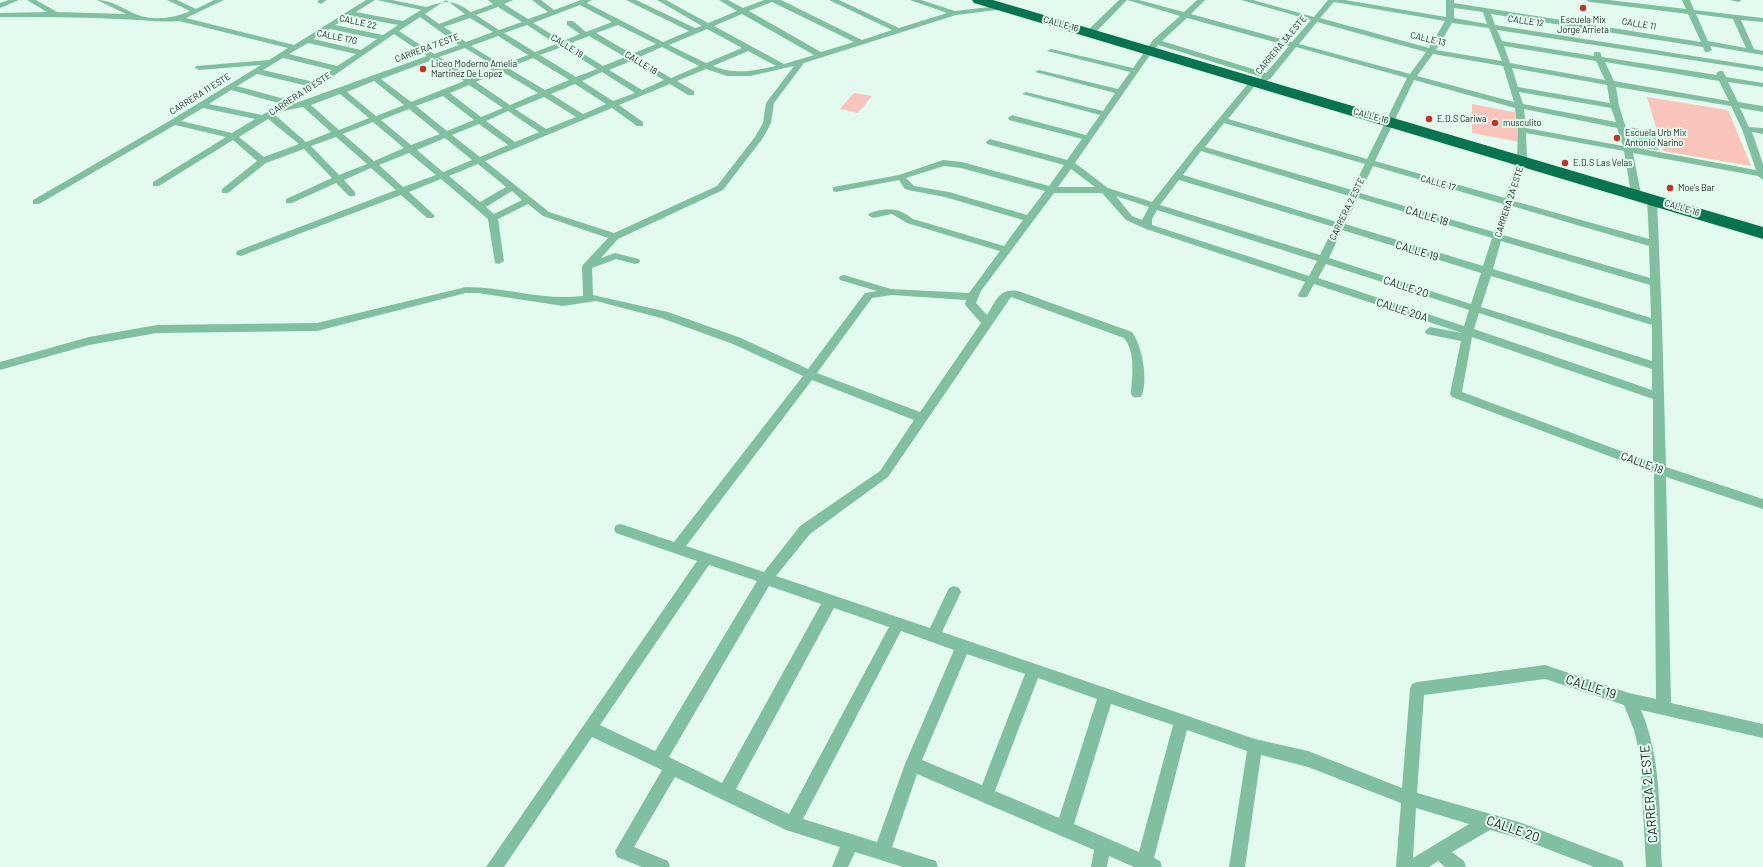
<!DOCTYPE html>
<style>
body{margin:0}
canvas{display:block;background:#e3fbee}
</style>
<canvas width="1763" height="867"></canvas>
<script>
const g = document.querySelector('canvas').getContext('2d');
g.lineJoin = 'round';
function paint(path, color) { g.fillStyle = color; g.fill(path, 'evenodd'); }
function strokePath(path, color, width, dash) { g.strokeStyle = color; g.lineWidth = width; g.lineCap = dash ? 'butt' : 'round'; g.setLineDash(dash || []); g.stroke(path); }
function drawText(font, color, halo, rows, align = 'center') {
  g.font = font + ' Barlow,sans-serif'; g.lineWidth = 4; g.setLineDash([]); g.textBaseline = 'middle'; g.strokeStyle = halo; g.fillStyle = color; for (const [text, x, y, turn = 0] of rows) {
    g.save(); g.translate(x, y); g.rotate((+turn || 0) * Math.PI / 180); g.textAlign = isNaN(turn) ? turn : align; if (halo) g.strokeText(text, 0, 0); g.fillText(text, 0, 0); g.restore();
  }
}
paint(new Path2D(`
 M854,93L872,96L858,113L840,109Z
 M1647,97L1728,110L1751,166L1663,151Z
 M1472,104L1519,113L1520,142L1472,133Z`), '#fac4bb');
const building = new Path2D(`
 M1631,128L1654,132L1658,150L1636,146Z`);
paint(building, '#8ff6c5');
strokePath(building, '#a7bdb1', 1);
paint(new Path2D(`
 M9,0H19L0,8V3Z
 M27,0H36L57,12L126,14L97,0C113,0 124,10 138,15C154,21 175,18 190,11L167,0H177L196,9L214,0H224L186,18L294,45L366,0H375L356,12L403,21L421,10L377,0H392L426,7C446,0 454,0 471,12L493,4L488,0H513L504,4L528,19L548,12L532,0H541L554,10L581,0H592L587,3L663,42L689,31L626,0H636L695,28L702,26L657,0H666L708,23L737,11L719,0H728L743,8L764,0H781L862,40L892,30L829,0H839L899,28L947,13L910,0H921L955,11L1008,5L1009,7L1005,9L956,15L804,63L774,103L771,123L763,138L723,190L618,239L601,258L615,253L639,259L640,261L639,263L635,264L616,259L592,268L593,295L668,312L741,338L808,369L865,293L877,291L840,280L839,278L840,276L844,275L891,289L969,293L1000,251L907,223L892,214L873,218L868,215L870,213C888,207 898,208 913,219L1004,246L1023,220L945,197L908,190L904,188L899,180L836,192L833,191V187L899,175L943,160L962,162L1049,186L1064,165L987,144L986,142L990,139L1067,160L1082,139L1009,120L1008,118L1012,115L1086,135L1100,115L1022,94L1026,92L1103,111L1115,93L1035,72L1039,70L1118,89L1130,72L1047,51L1051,49L1133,68L1153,40L1180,16L1127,0H1139L1184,12L1197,0H1205L1191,14L1292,42L1311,20L1241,0H1253L1314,17L1328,0H1345L1446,17V0H1454V3L1701,42L1688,14L1590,2L1586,0H1609L1686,9L1682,0H1690L1694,10L1763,18V22L1741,20L1754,49L1763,51V55L1710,46L1712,50L1708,52H1705L1703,47L1491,14L1495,25L1763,67V71L1497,30L1502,41L1594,56V52H1600L1602,57L1717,75L1716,73L1720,71H1723L1726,77L1763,83V87L1728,82L1738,102L1763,106V112L1740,108L1749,127L1763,128V134L1752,132L1763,164V180L1758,176L1633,153L1641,194L1636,197L1631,194L1624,151L1526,133L1527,160L1514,201L1649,239L1647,199L1652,196L1657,199L1662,323L1666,467L1763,499V509L1666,477L1671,703L1763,724V738L1641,710C1662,759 1659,814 1662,867H1646L1640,755L1634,730L1624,705L1545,679L1424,695L1417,793L1519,822L1622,861L1624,867H1594L1519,838L1490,830L1452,852L1464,861L1466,867H1445L1438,861L1429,867H1396L1401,803L1308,767L1261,755L1245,867H1229L1247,751L1187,730L1154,858L1160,861L1162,867H1134L1109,856L1107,867H1091L1094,850L917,774L892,847L936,861L938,867H903L855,852L848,867H832L840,847L786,830L675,777L634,847L668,861L670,867H642L617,857L615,851L662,770L592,737L504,867H486L697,561L616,533L614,529L616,525L621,524L674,542L803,376L733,344L661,318L596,301L563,306L478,293H466L317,331L157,333L89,345L0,370V362L89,337L157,325L317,323L466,287C506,287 543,301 583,296L582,266L608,238L543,216L528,204L498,219L504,261L499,264L495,263L488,219L441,179L409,192L433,214L435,216L433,218H427L401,195L241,256L237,255L236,253L237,251L396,190L371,168L344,180L355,192V196H349L336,183L292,203H286V199L332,178L304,149L266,163L228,193H222V189L257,161L233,140L159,186H153V182L226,137L175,125L39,204H33V200L171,120L261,65L199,70L195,68L196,66L269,60L288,48L179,21C158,23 138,19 117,19C78,17 39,17 0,17V13L47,12ZM446,0L465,14L439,24L425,14ZM772,2L854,42L821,52L749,11ZM1334,2L1445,21L1429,48L1320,18ZM580,5L612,22L586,32L573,21H567V25L580,34L563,41L533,23ZM498,7L522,22L499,30L476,15ZM1454,8L1483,12L1487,24L1454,18ZM742,14L814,55L784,64L714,26ZM1696,14L1733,19L1746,48L1708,41ZM351,16L398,25L383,35L335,25ZM420,17L459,45L434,54L399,31ZM470,18L493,32L466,42L444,27ZM1187,18L1289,46L1266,73L1162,41ZM1317,22L1426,52L1410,74L1299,44ZM1452,23L1489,28L1502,61L1436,50ZM527,25L556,44L535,52L504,33ZM618,25L656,44L632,54L596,33ZM330,29L377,39L361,50L313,39ZM707,29L742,48L706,63L669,45ZM394,34L427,56L293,104ZM498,36L528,55L502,65L471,46ZM589,36L625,57L603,66L568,44ZM308,43L356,54L337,66L289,54ZM1158,45L1262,77L1259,81L1263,83L1271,78L1296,47L1407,78L1367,159L1228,119L1258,82L1251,80L1196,146L1152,202L1108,188L1075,163L1152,52ZM1504,46L1596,61L1605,80L1510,63ZM562,47L597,69L576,77L540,55ZM662,47L699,66L671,78L637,58ZM465,48L496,67L471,78L439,57ZM748,51L776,66C751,71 737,75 713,66ZM1433,54L1503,66L1514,102L1417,76ZM283,58L332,70L314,82L263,70ZM533,58L566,78L569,80L545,90L508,68ZM432,60L464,81L411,102L381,79ZM631,61L664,80L642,90L609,70ZM1605,62L1719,81L1729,101L1614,81ZM794,66L766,103L763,123L755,137L717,186L614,233L549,212L485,161L612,108L637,126H643V122L619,105L670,84L688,95H694V91L677,81L706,69L727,76H750ZM1512,68L1607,85L1610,103L1518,87ZM501,71L538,93L510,105L476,82ZM602,72L635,93L613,101L582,81ZM257,74L308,86L288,100L237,86ZM1414,80L1515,108L1518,130L1517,160L1505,198L1375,161ZM374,81L404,105L376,116L347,92ZM575,84L606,104L583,114L551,94ZM469,85L503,108L481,117L450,93ZM1616,87L1731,106L1742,129L1756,170L1632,147L1619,106ZM231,90L282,104L262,115L209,104ZM1519,92L1611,108L1616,122L1523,104ZM340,94L369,118L339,130L311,105ZM443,96L474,120L447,131L416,106ZM544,97L576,117L546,129L515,109ZM303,107L331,132L306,142L275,115L283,111ZM203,108L255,119L232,133L181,121ZM409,109L440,134L411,145L381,120ZM1524,109L1617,128L1623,146L1526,128ZM508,111L539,132L515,142L486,121ZM268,119L299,144L264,157L239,137ZM373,122L404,148L374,161L343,134ZM1224,123L1365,164L1352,190L1205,147ZM479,124L508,145L480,157L452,135ZM336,137L367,164L339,175L311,146ZM445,138L472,160L443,172L417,150ZM1201,151L1349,196L1337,222L1183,175ZM409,153L436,175L403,187L379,165ZM478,164L506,187L480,202L449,176ZM944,166L961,168L1045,191L1027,215L949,192L914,186L906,178ZM1373,166L1503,204L1494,232L1360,193ZM1071,169L1095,187H1058ZM1179,180L1334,227L1320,255L1160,205ZM512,191L522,200L494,214L486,207ZM1054,193H1102L1126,220L1146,229L1305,282L1298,295L1299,297H1307L1314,284L1462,333L1430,327L1425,331L1426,334L1461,341L1450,394L1452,397L1654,473L1656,699L1629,693L1545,665L1417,682L1412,684L1410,689L1402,788L1308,751L1255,739L942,632L961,592L959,588L954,586L949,588L930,628L776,576L810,534L888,477L1011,297L1124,338C1136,352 1132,376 1131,394L1133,397H1141C1149,382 1142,345 1132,332L1018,291C999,288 996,301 987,315L976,303L981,291ZM1116,196L1149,207L1142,220L1132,216ZM1358,198L1492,238L1483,266L1345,224ZM1512,206L1649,246L1650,278L1503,235ZM1157,210L1317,261L1309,276L1152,225V219ZM1342,230L1481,273L1471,304L1329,258ZM1501,241L1650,285L1651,318L1493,269ZM1326,264L1469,310L1464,326L1318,278ZM1491,276L1652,325V361L1481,307ZM892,295L966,300L965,304L966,306L981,323L920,412L817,373L872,298ZM1479,313L1652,369V390L1474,329ZM1472,337L1653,399V463L1462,392ZM812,380L914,420L880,471L800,526L764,572L686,546ZM709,565L757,581L655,751L600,725ZM769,586L821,604L722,783L669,757ZM834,608L889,627L789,814L736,789ZM901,631L954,650L905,764L877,842L803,819ZM967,654L1025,674L982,785L922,760ZM1038,678L1097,699L1059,818L995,791ZM1111,704L1173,725L1139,852L1074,824ZM1416,808L1469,824L1413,858Z
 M319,0H327L321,4L317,2Z
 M1119,0H1127L1094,34H1088V30Z
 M1730,0H1742L1738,2Z`), '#80c0a0');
paint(new Path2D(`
 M972,0H993L1763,227V239L974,3Z`), '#06754f');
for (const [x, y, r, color] of [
 [1583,8,4,"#c03326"],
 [423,69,4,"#c03326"],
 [1429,119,4,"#c03326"],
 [1495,123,4,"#c03326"],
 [1617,138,4,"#c03326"],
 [1565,163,4,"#c03326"],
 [1670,188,4,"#c03326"]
]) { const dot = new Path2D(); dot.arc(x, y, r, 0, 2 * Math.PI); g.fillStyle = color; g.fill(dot); strokePath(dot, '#e3fbee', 1.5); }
drawText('9px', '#19221d', '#e3fbee', [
 ["Escuela Mix",1583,20,"center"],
 ["Jorge Arrieta",1583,30,"center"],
 ["Liceo Moderno Amelia",431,64],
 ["Martinez De Lopez",431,74],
 ["E.D.S Cariwa",1437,119],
 ["musculito",1503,123],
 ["Escuela Urb Mix",1625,133],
 ["Antonio Narino",1625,143],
 ["E.D.S Las Velas",1573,163],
 ["Moe's Bar",1678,188]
], 'left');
drawText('9px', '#19221d', '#e3fbee', [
 ["CALLE 12",1526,21,8],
 ["CALLE 22",358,22,12],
 ["CALLE 16",1061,24,16],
 ["CALLE 11",1639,24,9],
 ["CALLE 17G",337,37,12],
 ["CALLE 13",1428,39,13],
 ["CARRERA 3A ESTE",1281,45,-50],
 ["CALLE 19",567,46,32],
 ["CARRERA 7 ESTE",427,48,-20],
 ["CALLE 18",641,63,31],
 ["CARRERA 11 ESTE",200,94,-32],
 ["CARRERA 10 ESTE",300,94,-33],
 ["CALLE 16",1371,116,16],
 ["CALLE 17",1438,183,16],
 ["CARRERA 2A ESTE",1509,202,-72],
 ["CALLE 16",1682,208,17],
 ["CARRERA 2 ESTE",1347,209,-64]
]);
drawText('11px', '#19221d', '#e3fbee', [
 ["CALLE 18",1427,216,17],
 ["CALLE 19",1417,251,17],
 ["CALLE 20",1406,287,18],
 ["CALLE 20A",1402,310,18],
 ["CALLE 18",1642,463,20]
]);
drawText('13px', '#19221d', '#e3fbee', [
 ["CALLE 19",1591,687,18],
 ["CARRERA 2 ESTE",1649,794,-95],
 ["CALLE 20",1513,829,19]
]);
</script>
